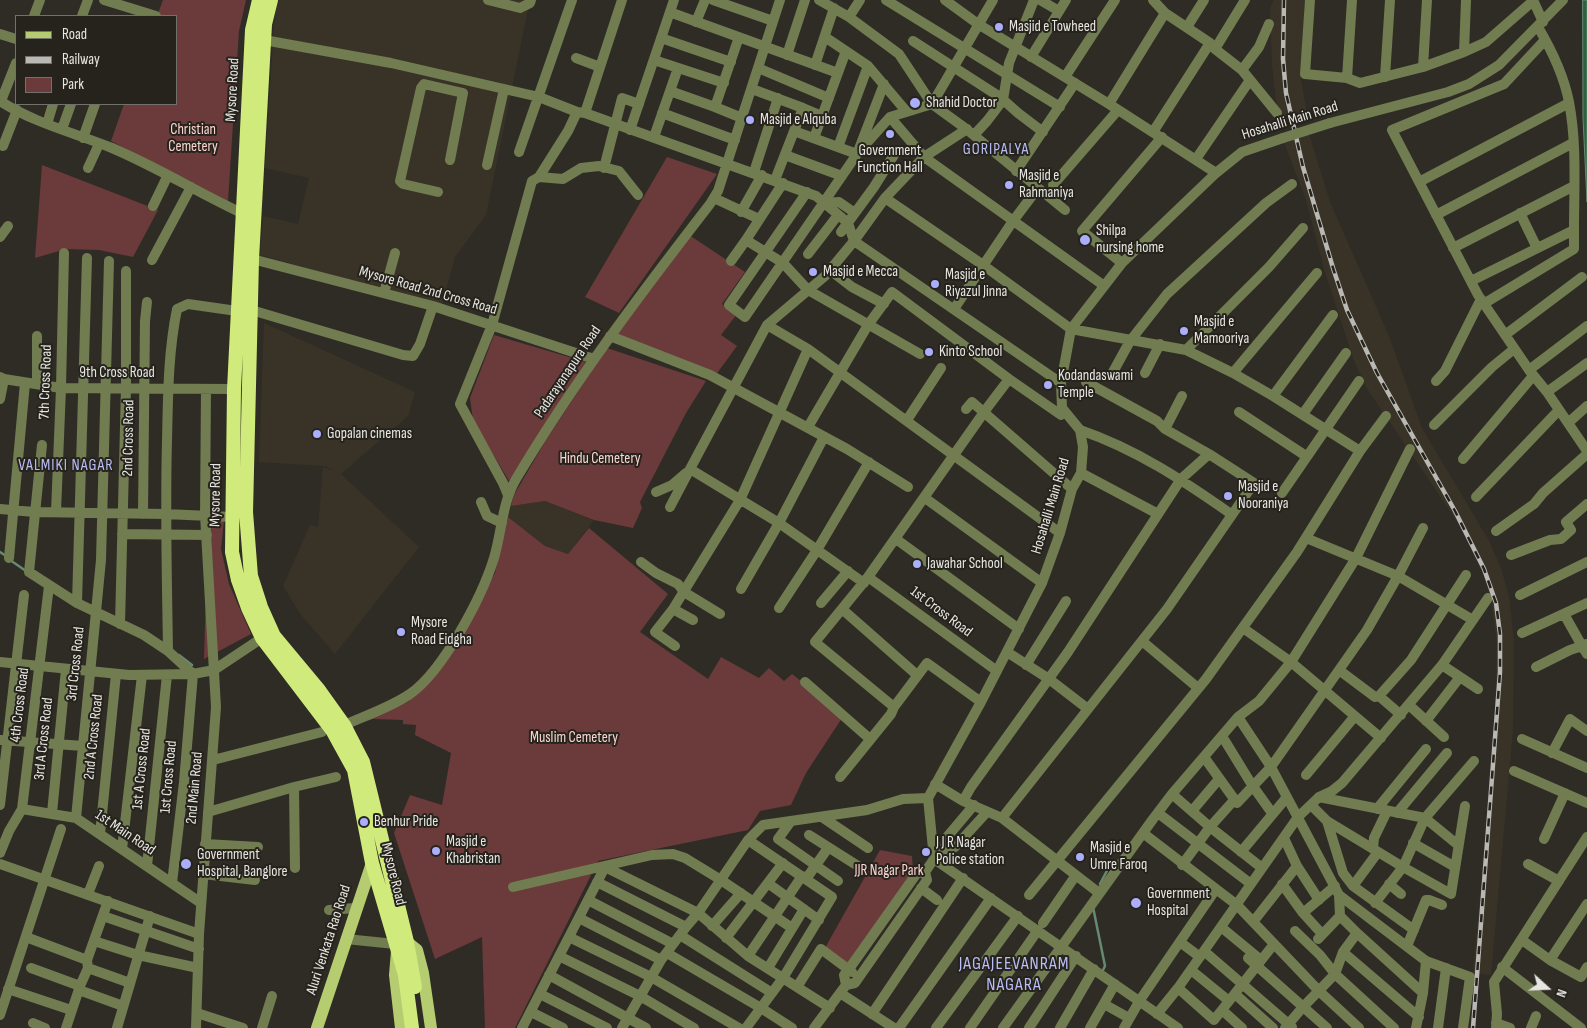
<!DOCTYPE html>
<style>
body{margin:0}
#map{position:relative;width:1587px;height:1028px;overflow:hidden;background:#2f2c26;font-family:"Sofia Sans Condensed",sans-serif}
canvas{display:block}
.legend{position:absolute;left:15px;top:15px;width:162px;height:90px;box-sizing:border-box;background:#25231c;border:1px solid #73716b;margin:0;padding:6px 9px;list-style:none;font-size:15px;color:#e8e6e2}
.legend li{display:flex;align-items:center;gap:10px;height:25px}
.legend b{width:25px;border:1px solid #73716b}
.north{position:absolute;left:1522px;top:963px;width:50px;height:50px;-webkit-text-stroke:4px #25231c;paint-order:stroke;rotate:110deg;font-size:14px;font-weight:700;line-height:20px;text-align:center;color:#e8e6e2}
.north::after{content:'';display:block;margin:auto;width:18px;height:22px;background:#e8e6e2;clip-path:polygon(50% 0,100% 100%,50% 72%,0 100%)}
</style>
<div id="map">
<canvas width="1587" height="1028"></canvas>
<ul class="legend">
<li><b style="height:6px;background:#b5cc70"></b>Road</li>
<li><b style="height:6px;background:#bab8b4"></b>Railway</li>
<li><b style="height:14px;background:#6b3a3a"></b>Park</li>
</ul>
<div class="north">N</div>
</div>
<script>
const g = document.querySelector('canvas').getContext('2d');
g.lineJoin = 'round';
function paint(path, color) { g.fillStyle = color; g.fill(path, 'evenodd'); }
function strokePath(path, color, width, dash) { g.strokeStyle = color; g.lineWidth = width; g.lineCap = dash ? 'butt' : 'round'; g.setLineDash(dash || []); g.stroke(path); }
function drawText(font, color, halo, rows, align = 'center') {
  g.font = font + ' "Sofia Sans Condensed",sans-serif'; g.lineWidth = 4; g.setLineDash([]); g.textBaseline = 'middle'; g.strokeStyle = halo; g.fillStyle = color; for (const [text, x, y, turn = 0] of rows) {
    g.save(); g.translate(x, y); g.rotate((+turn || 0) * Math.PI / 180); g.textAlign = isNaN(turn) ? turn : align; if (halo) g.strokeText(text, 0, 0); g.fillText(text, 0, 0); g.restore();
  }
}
paint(new Path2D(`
 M278,0H530L486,215L455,257L442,305L260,255L263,216L298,224L309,178L265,168L274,24Z
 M1274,0H1305L1301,80L1308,119L1283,127L1277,108L1272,65L1270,8Z
 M1309,134L1330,202L1389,336L1422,428L1489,541L1501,568L1509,597L1514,641L1513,730L1491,975L1473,973L1495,729L1497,642L1491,601L1484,574L1467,536L1366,387L1353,358L1324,269L1306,200L1284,142Z
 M264,323L415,392L408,416L341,474L419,547L335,654L301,615L283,586L310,525L318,527L323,467L334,471L325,466L259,462Z
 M545,501L594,520L568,554L545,546L508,517L511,506Z`), '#393327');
paint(new Path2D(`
 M163,0H246L239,31L228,201L111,141L124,104H176V16H157Z
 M667,157L717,174L619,313L585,297Z
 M42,165L158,210L133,257L99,250L66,249L35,258Z
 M689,235L745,272L722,304L737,314L721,335L737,346L715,376L617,335Z
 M494,335L586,362L509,481L473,420L470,398Z
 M607,348L706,381L686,413L640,502L642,508L633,528L594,520L545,501L511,506L514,495L546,440Z
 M508,517L545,546L568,554L589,528L668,594L640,632L708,679L721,657L759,678L769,668L784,681L792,674L844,715L806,773L791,805L760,811L748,830L598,861L515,1028H485L482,937L435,959L394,833L410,795L442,805L451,753L415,735L416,725L403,724V720L373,719L409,701L432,678L448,657L495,573Z
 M208,518L224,520L221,549L229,584L251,634L204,659Z
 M880,850L912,856L913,870L848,965L825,948Z`), '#6b3a3a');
const water = new Path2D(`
 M1583,0H1587V202L1583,118Z`);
paint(water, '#2d6240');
strokePath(water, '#658a71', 1);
strokePath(new Path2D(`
 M0,552L6,556
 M10,560L26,571
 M179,655L192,665
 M1100,884L1111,863
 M1093,907L1105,966L1102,972`), '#658a71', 2.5);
strokePath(new Path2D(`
 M104,0L156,16
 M488,0L520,8L530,3L531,0
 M713,0L773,21
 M819,0L849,17L899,54L932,104L965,128L1065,210
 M886,0L1060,107
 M945,0L978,24L1109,104L1216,173
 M1040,0L1059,11
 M1153,0L1165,13L1210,43L1215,49L1242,70L1277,113
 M1310,0L1305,74L1347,78L1360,83L1423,67L1464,52L1486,42L1533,1
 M1533,0L1543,22
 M675,14L838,73
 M34,16L40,0
 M82,16L88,0
 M849,17L860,0
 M696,22L705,0
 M1187,27L1204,0
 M0,34L16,39
 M825,37L868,66L906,111
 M661,38L731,62
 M264,40L391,63L539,97L577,112L585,113L816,196L848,223L854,241L1061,383
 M1545,40L1504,84L1392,130L1478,295L1529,370L1547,392L1587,451
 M913,41L1000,97L1018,113L1043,132
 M1215,49L1245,0
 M1464,52L1466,0
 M787,55L805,0
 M1031,57L1066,0
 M576,58L600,67
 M654,60L724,83
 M815,65L834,8
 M1423,67L1427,0
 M758,68L829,98
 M1242,70L1259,47L1269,24
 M1065,77L1115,0
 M1385,77L1390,0
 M1347,78L1352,0
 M752,89L803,108L775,180
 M670,91L678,68
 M0,101C34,123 75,133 112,148C159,168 202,195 248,216
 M1,101L16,63
 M1109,104L1165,13
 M715,107L742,118
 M803,108L822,116
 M585,113L622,0
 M662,113L735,140
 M890,117L924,157L1103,285
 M1330,123L1448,92L1469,84L1499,65L1563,0
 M47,124L53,104
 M62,129L71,104
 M630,130L674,0
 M794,131L857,154L884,84
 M1153,132L1210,43
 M974,135L987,121L1003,100L1009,63L1034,0
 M654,137L670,91L715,107L739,37
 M83,138L95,104
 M814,138L846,51
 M3,146L17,110
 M838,147L868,66
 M519,152L572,0
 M785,155L842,176
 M1196,159L1250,80
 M487,165L504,89
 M88,168L99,144
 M604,168L622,98L639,104
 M1016,171L1075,83
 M754,172L778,98
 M539,177L563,179L581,168L599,166L619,171L638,195
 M1419,182L1569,103
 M783,183L746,240L783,263L808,290L920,354
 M1053,185L1118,110
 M438,192L403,184L400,181L421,88L424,84L463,93L450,160
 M807,192L729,305L745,317L857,154L890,117L932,104L993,0
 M714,198L759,219
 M885,198L983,265L1071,329L1186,350L1233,373L1273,396L1360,451
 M825,203L839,202L855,213
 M153,206L168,175
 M741,212L762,175
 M1520,213L1537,248
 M1436,215L1573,143
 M841,232L874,187L894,155
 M0,237L8,226
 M1453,248L1574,186
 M808,254L838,215
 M252,259L433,306L594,359
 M152,260L191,187
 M731,261L746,240
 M1122,263L1082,231L1162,137
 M830,270L852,287L884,304
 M1471,281L1574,230C1574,188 1577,143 1569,102C1564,76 1551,49 1538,27
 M384,293L395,253
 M1485,303L1574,249V230
 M954,309L1013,221L1038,188
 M251,312H258L403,355L413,356L420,344L433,306
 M767,325L825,276L854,241L885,198L924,157L967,129
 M1505,335L1582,277
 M37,336V384
 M610,336L710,375L847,449L908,487
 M1186,350L1269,267L1303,228
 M1529,370L1587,326
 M1113,372L1130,341L1167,294L1266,203L1292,184
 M1145,373L1160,344
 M1233,373L1317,273
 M0,377L4,379L61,388L234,389
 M1436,381L1445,371L1481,299
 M1547,392L1587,363
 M1273,396L1333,315
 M0,399L4,379
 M966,409L972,402L1072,489
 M1239,412L1306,456
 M1303,414L1346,353
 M907,420L941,368
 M1568,423L1587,406
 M1434,425L1492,367L1514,349
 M808,427L868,325L892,292L1009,379
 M1165,429L1182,396
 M1080,430C1136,449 1184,481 1231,514
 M42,445L29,572L77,603L144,635L168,651L193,674L184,782L172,883
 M1463,459L1533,376
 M1081,473L1158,514
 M656,492L672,485L686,473
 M1282,493L1359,381
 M508,495L503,483L460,404L492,325L532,181L539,177L568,131L577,112
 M1476,497L1559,410
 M925,498L1042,583
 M481,502L487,516L502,523
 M670,507L690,469
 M0,509L34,512L165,514L232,517
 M56,512L61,388L64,253
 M143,514L145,321L147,302
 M1496,531L1534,504L1543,493L1587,454
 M122,534L207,535
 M1306,538L1398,576L1473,620
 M896,539L1019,629
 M1511,555L1550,540L1561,539L1571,530L1566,522L1587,504
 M9,558L25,383
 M641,562L656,573L678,584L684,592L720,614
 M868,577L997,671
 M864,583L779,523L690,469L767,325L808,349L1060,533
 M741,589L779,523L824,437
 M1520,595L1587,562
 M77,603L87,258
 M821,603L848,571
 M779,608L817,550L869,462
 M673,609L693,620
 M842,609L917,675
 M1564,614L1582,646L1586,644
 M120,624L126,387V271
 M1243,628L1291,662L1381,738
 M1522,633L1587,603
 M1142,641L1198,688
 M675,646L655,632L673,609L740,500L808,349
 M168,651C167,581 165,511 167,441C168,397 168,353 177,309L188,304L237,311
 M1007,652L1049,679L1088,709
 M0,662L129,675L193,674L214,670L262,638
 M1026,665L1066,601
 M1442,665L1478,689
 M1536,667L1570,650L1582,646L1587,654
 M1339,670L1375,697L1379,696L1411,660L1466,575
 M805,682L870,739
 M1379,696L1401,715
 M1409,705L1444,737
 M894,707L815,642L868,577L987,408L1009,379L1061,415L1062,408
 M1238,717L1259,701L1291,662L1356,558L1410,449
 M1426,721L1460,677
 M338,728C361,717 388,709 410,694C443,671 482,597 494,558C502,531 502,503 516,479C574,382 641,293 710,204L718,191L780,0
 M1222,736L1252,785L1272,813
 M1522,739L1587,768
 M1,740L83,746
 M1552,753L1570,719L1587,731
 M1204,757L1237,803L1271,767L1367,630L1398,576L1423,528
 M213,760L322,732
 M1514,771L1587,803
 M1306,775L1355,716
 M840,777L891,714L894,707L927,663L981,702
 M935,784L963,801
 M294,787L295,868
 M1172,794L1210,827L1262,868
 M1319,797L1425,818L1458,845
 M0,805L24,595
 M1311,805L1327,821L1403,867L1451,894L1465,806
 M22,809L76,818L201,903
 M1377,809L1426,749
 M1192,811L1219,779
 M208,812L294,787L336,777
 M52,813L66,669
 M1158,813L1251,884
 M1397,813L1447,753
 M822,817L868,848
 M76,818L101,560L109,261
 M1002,818L1167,609L1254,483L1209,454L1165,429L1157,421L1086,382
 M791,821L778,839L838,881
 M1327,821L1343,873L1353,886L1414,930
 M1143,833L1216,889
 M100,834L116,674
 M809,835L858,866
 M1284,838L1297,866L1319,900
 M1544,839L1565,793
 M1413,843L1455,867
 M205,844L258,847
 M122,849L142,675
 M1373,849L1374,838L1387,811
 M944,851L947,837L974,805
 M1241,852L1287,797
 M0,853L9,831L22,809L49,586
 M934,859L928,798L981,702L1042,583L1060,533L1072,489L1081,473L1083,447L1080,430L1062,408L1061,383L1071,329L1122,263L1216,173L1242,152L1283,138
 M934,859L1178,1028
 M0,864L199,934
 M1528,864L1559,881
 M1182,865L1210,827L1235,799
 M147,866L167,675
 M203,874L255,880
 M806,879L828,848
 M597,882L686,927
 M769,884L819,920
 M1282,884L1303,913L1322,934
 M1389,884L1401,894
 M1353,886L1378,852
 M513,887L652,855L673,854L685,858L721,880L792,928
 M921,888L937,900
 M1099,893L1002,818L963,801L971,787L1068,652L1181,479L1209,454
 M88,894L99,866
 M1029,895L1206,679L1297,552L1360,451L1386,416
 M588,900L673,944
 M1375,903L1403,867L1425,818L1474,761
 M329,910L355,908
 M1303,913L1335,886
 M103,916L199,949
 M579,918L661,960
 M1253,922L1297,866
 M1043,923L1076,875
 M712,926L741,893
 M1221,927L1261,960
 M1295,931L1320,955L1335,974L1394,1028
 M1357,933L1423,993
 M680,935L772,993
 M26,937L87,960
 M569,937L651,977L739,1028
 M726,938L783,863
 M346,939L395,944
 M1318,939L1340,916
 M1522,940L1550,960L1581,977L1587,967
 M94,941L138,955L198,968
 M1180,942L1200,957
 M1407,946L1426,900H1429L1442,905
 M1204,951L1292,1027
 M1343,952L1419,1017
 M667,953L761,1008L792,1028
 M559,956L640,996L694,1028
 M748,956L802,876
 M1248,958L1327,1028
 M1550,960L1587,904
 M1502,967L1581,1028
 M31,968L80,986
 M88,968L130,983
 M768,968L804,909
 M1191,970L1229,1001
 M549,975L646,1028
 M846,985L844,975L849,969L917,873L925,872
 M797,987L821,949L852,972
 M1178,988L1214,1020L1274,944
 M8,989L71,1010
 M79,990L123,1006
 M840,993L894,1028
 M540,994L607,1028
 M1235,994L1273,1028
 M1104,1004L1129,1018
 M1222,1010L1242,1028
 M531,1012L563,1028
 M197,1013L243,1028
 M872,1014L963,878
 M1157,1014L1178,988L1298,817L1319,797L1332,791L1342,783L1442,665L1488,598
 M0,1015L61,829
 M33,1023L45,1028
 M1496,1023L1510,1028
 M66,1028L80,986L88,968L87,960L108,901
 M117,1028L150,916
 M196,1028L199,934L216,707L205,515L206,389
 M262,1028L272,996
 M522,1028L605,867L698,913L748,956L830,1008
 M622,1028L661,960L686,927L698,913L748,840L763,825L867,810L903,799L928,798
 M746,1028L783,978L832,897L748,840
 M814,1028L846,985L855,983L927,880L925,872L934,859L944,851L955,847L987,812
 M899,1028L991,898
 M936,1028L1018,916
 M970,1028L1038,930
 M1003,1028L1153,819L1172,794L1238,717L1271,767L1339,895L1426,961L1470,977L1463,1028
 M1029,1028L1076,956
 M1060,1028L1094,969
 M1090,1028L1115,984
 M1124,1028L1140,1000L1216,889L1237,905L1319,991L1359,1028
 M1285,1028L1303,1007L1335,974L1343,952L1357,933L1340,916L1339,895
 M1416,1028L1423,993L1426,961
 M1438,1028L1446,968
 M1496,1028L1497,1014L1494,982L1587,837
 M1531,1028L1536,1016`), '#717c51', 10);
strokePath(new Path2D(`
 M407,942L417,950L423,973L431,1028
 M397,951L395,975L401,1028
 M317,1028L372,863`), '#b5cc70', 12);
strokePath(new Path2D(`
 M259,0L252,30L234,389L232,552L238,580L248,608L262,638L332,730L354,770L372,863L405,975L412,1028
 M271,0L265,24L252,259L246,512L251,576L261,607L274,636L319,690L344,725L363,762L407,942L415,987`), '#d0eb7c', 14);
const rail = new Path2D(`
 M1284,0L1283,59L1286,93L1303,167L1333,268L1347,310L1377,373L1455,511L1484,569L1496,603L1500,634V672L1473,1028`);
strokePath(rail, '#bab8b4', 4.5);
strokePath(rail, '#25231c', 2.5, [8]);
strokePath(new Path2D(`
 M1283,138L1330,123`), '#717c51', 10);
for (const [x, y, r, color] of [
 [999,27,5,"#abaffb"],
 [915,103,6,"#abaffb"],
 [750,120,5,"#abaffb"],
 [890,134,5,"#abaffb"],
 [1009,185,5,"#abaffb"],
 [1085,240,6,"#abaffb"],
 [813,272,5,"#abaffb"],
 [935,284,5,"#abaffb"],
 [1184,331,5,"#abaffb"],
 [929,352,5,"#abaffb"],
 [1048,385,5,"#abaffb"],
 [317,434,5,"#abaffb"],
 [1228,496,5,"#abaffb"],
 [917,564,5,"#abaffb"],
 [401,632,5,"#abaffb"],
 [364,822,5,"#abaffb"],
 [436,851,5,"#abaffb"],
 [926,852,5,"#abaffb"],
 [1080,857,5,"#abaffb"],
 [186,864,6,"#abaffb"],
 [1136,903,6,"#abaffb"]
]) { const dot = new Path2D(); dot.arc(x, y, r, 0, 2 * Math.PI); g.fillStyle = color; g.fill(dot); strokePath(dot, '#25231c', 2); }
drawText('15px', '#e8e6e2', '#25231c', [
 ["Masjid e Towheed",1009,27],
 ["Shahid Doctor",926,103],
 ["Masjid e Alquba",760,120],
 ["Government",890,151,"center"],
 ["Function Hall",890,168,"center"],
 ["Masjid e",1019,176],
 ["Rahmaniya",1019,193],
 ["Shilpa",1096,231],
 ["nursing home",1096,248],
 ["Masjid e Mecca",823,272],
 ["Masjid e",945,275],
 ["Riyazul Jinna",945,292],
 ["Masjid e",1194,322],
 ["Mamooriya",1194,339],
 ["Kinto School",939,352],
 ["Kodandaswami",1058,376],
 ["Temple",1058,393],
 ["Gopalan cinemas",327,434],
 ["Masjid e",1238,487],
 ["Nooraniya",1238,504],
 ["Jawahar School",927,564],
 ["Mysore",411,623],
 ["Road Eidgha",411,640],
 ["Benhur Pride",374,822],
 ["Masjid e",446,842],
 ["Khabristan",446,859],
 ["J J R Nagar",936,843],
 ["Police station",936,860],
 ["Masjid e",1090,848],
 ["Umre Faroq",1090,865],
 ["Government",197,855],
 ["Hospital, Banglore",197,872],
 ["Government",1147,894],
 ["Hospital",1147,911]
], 'left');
drawText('15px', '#e8e6e2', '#25231c', [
 ["Mysore Road",233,90,-87],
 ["Hosahalli Main Road",1290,121,-17],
 ["Mysore Road 2nd Cross Road",428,291,16],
 ["Padarayanapura Road",568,372,-56],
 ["9th Cross Road",117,373],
 ["7th Cross Road",46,382,-88],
 ["2nd Cross Road",129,438,-89],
 ["Mysore Road",216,495,-89],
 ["Hosahalli Main Road",1051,506,-73],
 ["1st Cross Road",941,612,37],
 ["3rd Cross Road",76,664,-84],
 ["4th Cross Road",20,705,-83],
 ["2nd A Cross Road",94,737,-84],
 ["3rd A Cross Road",44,739,-84],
 ["1st A Cross Road",142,769,-84],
 ["1st Cross Road",169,777,-85],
 ["2nd Main Road",195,788,-85],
 ["1st Main Road",125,833,34],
 ["Mysore Road",393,874,76],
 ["Aluri Venkata Rao Road",329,940,-72]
]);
drawText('15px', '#fcd5d3', '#25231c', [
 ["Christian",193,130],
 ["Cemetery",193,147],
 ["Hindu Cemetery",600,459],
 ["Muslim Cemetery",574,738],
 ["JJR Nagar Park",889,871]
]);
g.letterSpacing = '1px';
drawText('16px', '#babef7', '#25231c', [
 ["GORIPALYA",996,150],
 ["VALMIKI NAGAR",66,466]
]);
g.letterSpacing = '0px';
g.letterSpacing = '1px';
drawText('18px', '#babef7', '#25231c', [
 ["JAGAJEEVANRAM",1014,964],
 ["NAGARA",1014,985]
]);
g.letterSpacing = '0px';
</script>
